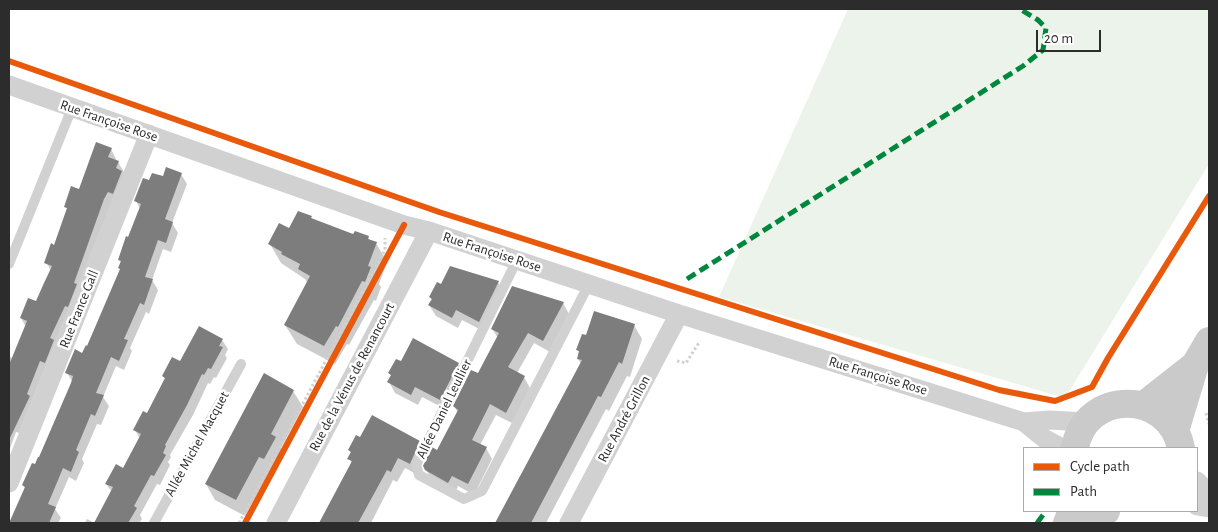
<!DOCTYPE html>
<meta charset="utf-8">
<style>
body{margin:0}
#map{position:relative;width:1218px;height:532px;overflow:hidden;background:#fff;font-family:"Alegreya Sans",sans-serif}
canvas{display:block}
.frame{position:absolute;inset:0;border:10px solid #2c2c2c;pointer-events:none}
.legend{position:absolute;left:1023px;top:447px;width:175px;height:65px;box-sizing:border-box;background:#fff;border:1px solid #ababab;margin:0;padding:6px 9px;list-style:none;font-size:15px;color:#2c2c2c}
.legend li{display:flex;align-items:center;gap:10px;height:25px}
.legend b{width:25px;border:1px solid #ababab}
.scale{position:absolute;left:1036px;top:30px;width:65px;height:22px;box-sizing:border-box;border:2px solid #2c2c2c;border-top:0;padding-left:6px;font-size:15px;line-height:18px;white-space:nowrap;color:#2c2c2c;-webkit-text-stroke:4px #fff;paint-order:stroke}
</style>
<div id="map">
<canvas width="1218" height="532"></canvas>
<div class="frame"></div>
<ul class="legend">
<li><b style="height:6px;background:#e8590c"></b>Cycle path</li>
<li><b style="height:6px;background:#00873e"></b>Path</li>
</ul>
<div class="scale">20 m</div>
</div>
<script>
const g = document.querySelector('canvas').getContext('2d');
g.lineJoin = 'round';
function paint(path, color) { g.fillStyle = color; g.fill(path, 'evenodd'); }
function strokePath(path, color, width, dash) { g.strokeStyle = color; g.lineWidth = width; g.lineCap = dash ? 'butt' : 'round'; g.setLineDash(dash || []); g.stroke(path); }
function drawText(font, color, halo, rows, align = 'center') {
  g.font = font + ' "Alegreya Sans",sans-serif'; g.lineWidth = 5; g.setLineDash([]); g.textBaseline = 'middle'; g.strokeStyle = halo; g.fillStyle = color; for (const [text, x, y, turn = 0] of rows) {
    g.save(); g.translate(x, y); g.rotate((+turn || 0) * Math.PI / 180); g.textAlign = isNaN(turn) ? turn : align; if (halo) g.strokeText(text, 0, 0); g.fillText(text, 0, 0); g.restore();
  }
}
paint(new Path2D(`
 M848,9H1209V164L1065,398L719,297Z`), '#ecf3ea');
paint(new Path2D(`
 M111,149L116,159L115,161L118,162L124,172L19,433L16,432L9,451V357L13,358L26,327L21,318L37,302L51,271L46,262L55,246L68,210L65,206L80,190Z
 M181,174L187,184L172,223L178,233L171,252L163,249L152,280L158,290L149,314L146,312L130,348L132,351L124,370L116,366L103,397L109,406L101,425L97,424L82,459L84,463L76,481L69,477L55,509L61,518L58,523H9V520L11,521L25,488L23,485L40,459L72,381L67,373L88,348L121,270V263L120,260L140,209L136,201L150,182Z
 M311,217L313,221L354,235L368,237L370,241L376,243L387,262L379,284L381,287L376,301L374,300L349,345L347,344L335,364L297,344L285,325L308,284L305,279L281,263L270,244L289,229Z
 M498,282L504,293L485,332L462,320L458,328L436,316L429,305L432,300L430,297L441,286Z
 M563,303L569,314L550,352L534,343L517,373L524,377L530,388L512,423L496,415L480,445L486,448L492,459L474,495L458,486L455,493L433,481L426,470L458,413L454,406L478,375L498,338L492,329Z
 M634,325L642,339L630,377L627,376L609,411L606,409L546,523H497L581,364L578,359L580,354L578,350L587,337Z
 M222,340L228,349L225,355L227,358L216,378L214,377L210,384L208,383L193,415L170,455L171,457L168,462L170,465L160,485L157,484L140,515L142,519L139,523H95L112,492L106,484L124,470L140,439L135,430L148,414L166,380L163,376L180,363Z
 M401,363L458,364L464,375L447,410L422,397L418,405L395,393L389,382L392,377L390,373Z
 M293,391L303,407L281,448L285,454L274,475L269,472L245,516L215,500L206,484Z
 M419,441L426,453L416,474L405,468L397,482L393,480L371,523H320L352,464L349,458L351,453L350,450Z
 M87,519L95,523H85Z`), '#0003');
paint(new Path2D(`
 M96,142L112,148L108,157L119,161L116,168L122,171L113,194L108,192L104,199L74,283L77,284L68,307L65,306L50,338L54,340L45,363L40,361L27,394L30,396L9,440V365L27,321L20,318L28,298L36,301L44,283L52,266L44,263L51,243L54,245L67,208L64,207L71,186L79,189Z
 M166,167L182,173L165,219L173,222L166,243L158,240L145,277L153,279L144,305L140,303L124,339L128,340L119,361L111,357L96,393L104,395L95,416L91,414L76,450L79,452L71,472L63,468L48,504L56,507L49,523H9L25,487L22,485L32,463L35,464L38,457H39L71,383L73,376L65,373L75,349L82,353L86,345L87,346L120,269L118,268L121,261L118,260L126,236L128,237L141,204L134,201L143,178L149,180L152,173L163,176Z
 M298,211L312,216L311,218L353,234L355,231L369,236L368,239L377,242L368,266L371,267L365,282L362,281L338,327L336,326L324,346L284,325L310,276L298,269L300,264L281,254L282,252L268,244L279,223L289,228Z
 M450,266L499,281L479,322L456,310L452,318L428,305L432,299L429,297L437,282L441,284Z
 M512,286L564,302L543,341L528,333L508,367L525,376L506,413L490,404L472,440L487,447L468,484L452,476L448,483L425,470L423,466L432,447L437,450L458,410L453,406L471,370L478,373L499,333L491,329Z
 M594,311L635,324L622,364L619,362L601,397L598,396L531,523H495L582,360L577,359L579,351L576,350L582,334L586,335Z
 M199,326L223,339L219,346L223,347L211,369L208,368L204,375L202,374L187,405L165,445L166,446L163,453L166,455L154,476L151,475L134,506L137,508L128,523H94L113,487L105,484L116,464L123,468L141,434L133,430L143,411L147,413L165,378L162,376L172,357L180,361Z
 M413,338L459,363L440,400L415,387L411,395L387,382L391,375L388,373L396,359L401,361Z
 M264,373L294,390L271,434L276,437L264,459L259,457L236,500L205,484Z
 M372,415L420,441L410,464L398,458L391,472L387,470L358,523H319L352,461L347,459L351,452L348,450L356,435L360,437Z`), '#7d7d7d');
strokePath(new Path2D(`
 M677,361L686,363L700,341
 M1206,413L1209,424
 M239,523L385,250V238`), '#d1d1d1', 3, [2.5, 2.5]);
strokePath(new Path2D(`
 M517,260L416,465L419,475L464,499L482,491L589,284
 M9,264L72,108
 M154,523L241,364`), '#d1d1d1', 10);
strokePath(new Path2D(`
 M9,85L404,225L429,231L679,314L1024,422L1045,439L1062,448
 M1024,422L1049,420L1088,422
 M1197,481L1209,494
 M9,483L149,134
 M1197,506L1209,508
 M276,523L429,231
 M569,523L679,314`), '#d1d1d1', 19);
strokePath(new Path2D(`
 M1144,405L1195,365
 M1175,431L1195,365L1209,341
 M1075,448C1085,389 1169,389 1181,448
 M1067,523L1072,511
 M1089,523L1106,511`), '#cacaca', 28);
strokePath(new Path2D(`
 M687,279L1023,66L1043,50L1046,28L1038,20L1020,9
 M1037,523L1046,511`), '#00873e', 5, [10, 5]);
strokePath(new Path2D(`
 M9,61L439,212L999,390L1055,401L1092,387L1108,358L1209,196
 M245,523L404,225`), '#e8590c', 6);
drawText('14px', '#2c2c2c', '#fff', [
 ["Rue Françoise Rose",109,121,19],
 ["Rue Françoise Rose",492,252,18],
 ["Rue France Gall",79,309,-68],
 ["Rue Françoise Rose",878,376,17],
 ["Rue de la Vénus de Renancourt",352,377,-62],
 ["Allée Daniel Leullier",444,409,-64],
 ["Rue André Grillon",624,419,-62],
 ["Allée Michel Macquet",197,444,-61]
]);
</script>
